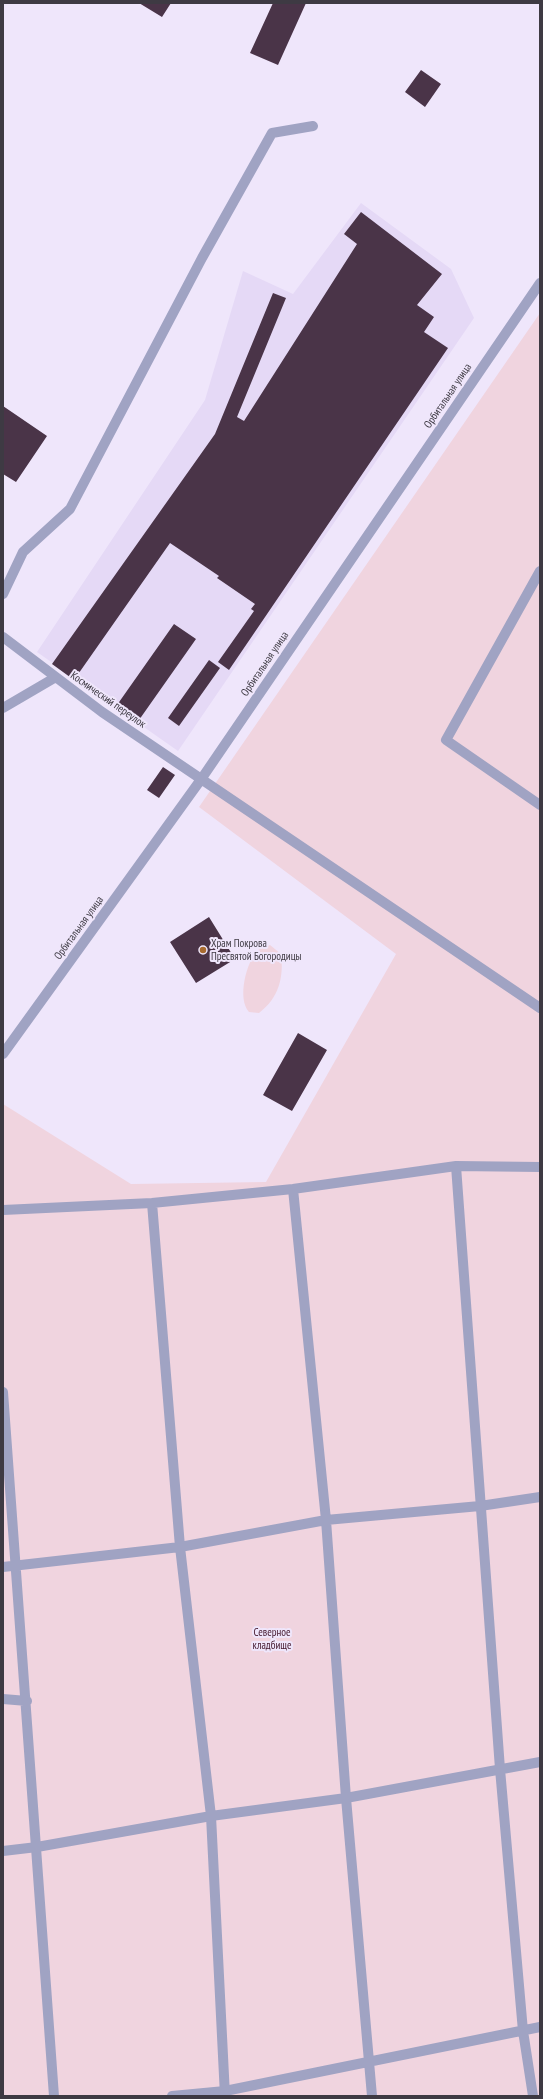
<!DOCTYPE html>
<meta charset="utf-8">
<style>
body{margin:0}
#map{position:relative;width:543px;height:2099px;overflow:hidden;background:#efe6fb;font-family:"PT Sans Narrow",sans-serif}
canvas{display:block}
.frame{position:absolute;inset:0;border:4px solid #3e3a43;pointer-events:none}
</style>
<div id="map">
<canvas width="543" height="2099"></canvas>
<div class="frame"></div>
</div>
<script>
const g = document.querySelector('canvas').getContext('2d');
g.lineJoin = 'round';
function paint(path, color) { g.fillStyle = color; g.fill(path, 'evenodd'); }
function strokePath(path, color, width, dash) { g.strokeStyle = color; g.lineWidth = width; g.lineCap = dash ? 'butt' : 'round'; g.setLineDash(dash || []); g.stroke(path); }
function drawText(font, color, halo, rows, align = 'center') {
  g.font = font + ' "PT Sans Narrow",sans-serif'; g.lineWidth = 4; g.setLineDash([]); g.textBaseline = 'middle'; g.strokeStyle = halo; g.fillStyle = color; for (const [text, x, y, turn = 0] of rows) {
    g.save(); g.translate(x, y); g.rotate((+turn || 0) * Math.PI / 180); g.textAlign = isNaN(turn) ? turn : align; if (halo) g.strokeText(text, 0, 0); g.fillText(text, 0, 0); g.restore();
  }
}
paint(new Path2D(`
 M361,203L451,269L474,318L178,751L37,652L205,400L243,271L293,294Z`), '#e5d9f6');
paint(new Path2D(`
 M540,313V2096H3V1104L131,1184L266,1182L396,954L199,807Z
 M270,945L281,954C284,977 279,998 259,1013L249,1012C237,999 246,962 258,950C261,948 267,947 270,945Z`), '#f0d4df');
paint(new Path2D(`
 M139,3H171L162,17Z
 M273,3H306L278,65L250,53Z
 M421,70L441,84L425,107L405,92Z
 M361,212L442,274L417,305L434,317L424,332L448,348L229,670L218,662L254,611L251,609L255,604L217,578L219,576L170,543L74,680L52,664L215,434L273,293L286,298L237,417L244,421L357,244L344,234Z
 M3,406L47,436L16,482L3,474Z
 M174,624L196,639L139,720L117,705Z
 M209,660L220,668L179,726L168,718Z
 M163,767L175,775L159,798L147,790Z
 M209,917L235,959L196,983L170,942Z
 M298,1033L327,1050L292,1111L263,1095Z`), '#4a3448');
strokePath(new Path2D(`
 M540,571L446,740L540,805
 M3,594L23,552L70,509L202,258L272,133L313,126
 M3,637L102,712L540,1008
 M3,708L56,677
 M3,1054L202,778L540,283
 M456,1166L500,1769L523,2031L533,2096
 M293,1189L326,1520L346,1798L372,2096
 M152,1203L180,1547L211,1816L225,2096
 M3,1210L152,1203L293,1189L456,1166L540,1167
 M3,1392L54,2096
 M3,1567L180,1547L326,1520L480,1506L540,1497
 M3,1699L27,1701
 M3,1851L37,1847L211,1816L346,1798L540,1762
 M172,2096L225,2091L540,2027`), '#a0a3c3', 10);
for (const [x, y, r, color] of [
 [203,950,4,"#a86b2f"]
]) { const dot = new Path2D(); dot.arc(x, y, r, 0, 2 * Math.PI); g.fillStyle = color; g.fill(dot); strokePath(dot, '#efe6fb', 1.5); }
drawText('11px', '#3e3a43', '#efe6fb', [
 ["Орбитальная улица",448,396,-56],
 ["Орбитальная улица",265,664,-56],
 ["Космический переулок",108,700,35],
 ["Орбитальная улица",79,928,-54]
]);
drawText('11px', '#3e3a43', '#efe6fb', [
 ["Храм Покрова",211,944],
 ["Пресвятой Богородицы",211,957]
], 'left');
drawText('11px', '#43172d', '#efe6fb', [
 ["Северное",272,1633],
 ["кладбище",272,1646]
]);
</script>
